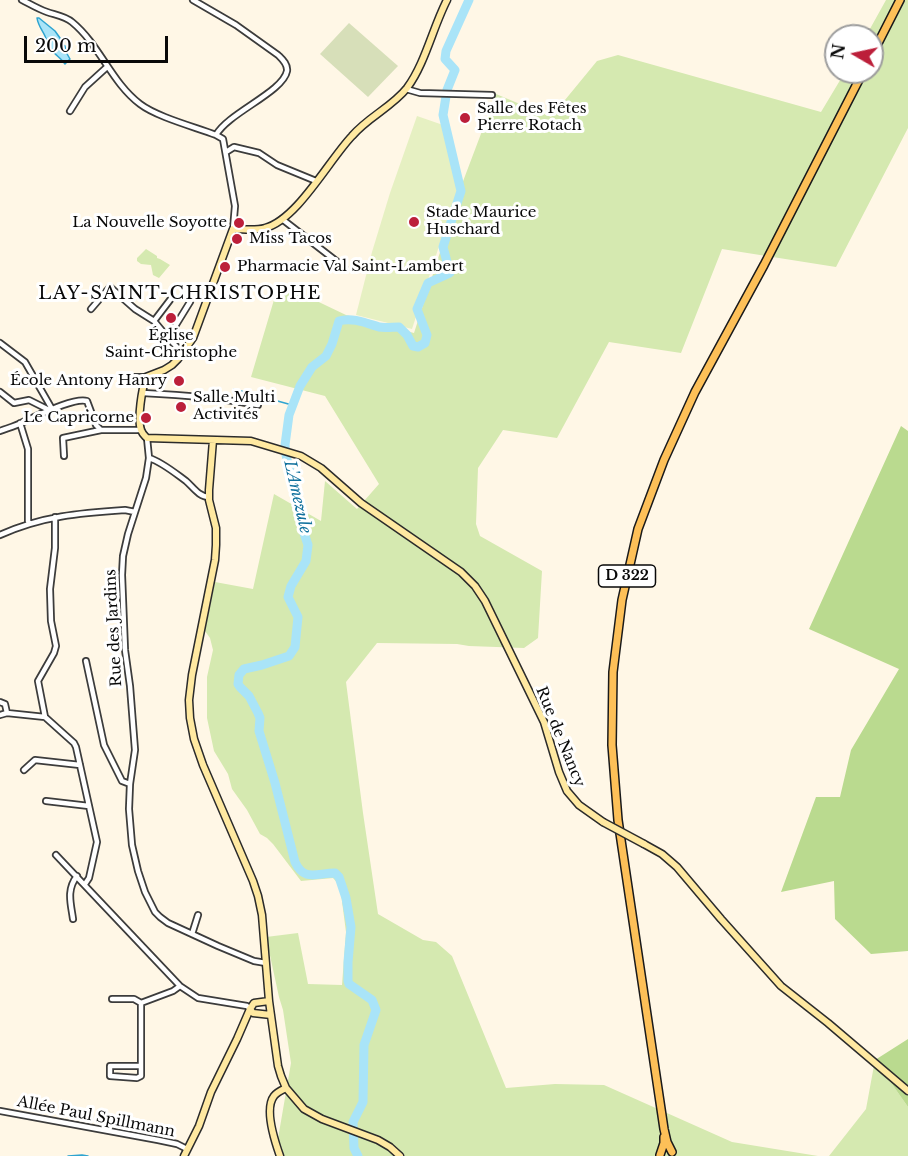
<!DOCTYPE html>
<meta charset="utf-8">
<style>
body{margin:0}
#map{position:relative;width:908px;height:1156px;overflow:hidden;background:#fff7e6;font-family:"Libre Baskerville",serif}
canvas{display:block}
.north{position:absolute;left:824px;top:24px;width:60px;height:60px;box-sizing:border-box;background:#fff;border:2px solid #9d9d9d;border-radius:50%;rotate:279deg;font-size:16px;font-weight:700;line-height:24px;text-align:center;color:#090909}
.north::after{content:'';display:block;margin:auto;width:21px;height:27px;background:#bc1f3a;clip-path:polygon(50% 0,100% 100%,50% 72%,0 100%)}
.scale{position:absolute;left:24px;top:36px;width:144px;height:27px;box-sizing:border-box;border:3px solid #090909;border-top:0;padding-left:8px;font-size:18px;line-height:21px;white-space:nowrap;color:#090909;-webkit-text-stroke:4px #fff;paint-order:stroke}
</style>
<div id="map">
<canvas width="908" height="1156"></canvas>
<div class="north">N</div>
<div class="scale">200 m</div>
</div>
<script>
const g = document.querySelector('canvas').getContext('2d');
g.lineJoin = 'round';
function paint(path, color) { g.fillStyle = color; g.fill(path, 'evenodd'); }
function strokePath(path, color, width, dash) { g.strokeStyle = color; g.lineWidth = width; g.lineCap = dash ? 'butt' : 'round'; g.setLineDash(dash || []); g.stroke(path); }
function drawText(font, color, halo, rows, align = 'center') {
  g.font = font + ' "Libre Baskerville",serif'; g.lineWidth = 6; g.setLineDash([]); g.textBaseline = 'middle'; g.strokeStyle = halo; g.fillStyle = color; for (const [text, x, y, turn = 0] of rows) {
    g.save(); g.translate(x, y); g.rotate((+turn || 0) * Math.PI / 180); g.textAlign = isNaN(turn) ? turn : align; if (halo) g.strokeText(text, 0, 0); g.fillText(text, 0, 0); g.restore();
  }
}
paint(new Path2D(`
 M886,0H908V128L836,267L722,249L681,353L609,342L557,438L503,430L478,468L476,524L480,536L542,571L538,638L524,648L469,646L457,644L377,643L346,682L363,813L378,914L423,940L436,942L452,956L506,1088L555,1084L604,1085L732,1142L818,1156H275L291,1063L283,1010L279,997L266,937L298,933L308,984L342,985L346,932L340,886L333,878L301,881L273,844L267,838L260,834L247,810L232,789L228,774L214,751L207,718V677L213,650L210,638L205,631L215,582L253,589L274,494L321,521L325,481L357,509L379,484L325,396L251,377L279,283L346,315L414,333L462,184L496,94L551,117L597,61L618,55L821,112L845,72H872V36H866Z
 M146,249L157,256V258L160,259L170,265L159,278L153,275L151,265L141,264L137,261V258Z
 M875,1060L908,1107V1156H829L866,1109Z`), '#d5e9b0');
paint(new Path2D(`
 M901,426L908,431V951L871,954L835,919L834,881L781,892L816,797H840L851,750L899,669L809,629Z
 M908,1039V1107L875,1060Z`), '#bada8f');
paint(new Path2D(`
 M349,23L398,66L368,97L320,54Z`), '#d7dfb9');
paint(new Path2D(`
 M417,116L443,125L458,188L412,329L356,315L372,252L390,193Z`), '#e6f0c2');
const water = new Path2D(`
 M37,18H39L55,31L60,38L61,44L65,46L66,52L70,59L65,64C61,58 55,55 51,49C48,45 47,41 45,36C42,30 38,25 37,18Z`);
paint(water, '#a9e4f8');
strokePath(water, '#2ea4d0', 1.5);
strokePath(new Path2D(`
 M234,389L292,405
 M68,1156L82,1155L88,1156`), '#2ea4d0', 1.5);
strokePath(new Path2D(`
 M358,1156L354,1148L353,1122L363,1102L364,1045L376,1010L372,1000L349,984L348,981V962L351,927L346,898L339,877L335,873C317,873 304,882 295,862L275,783L259,731L260,718L258,713L249,696L240,687L238,684L239,675L244,669L262,665L289,656L295,647L298,617L288,597L291,586L306,561L308,545L302,527L299,501L295,485L292,480L286,455L285,445L289,415L300,386L312,367L326,356L332,344L339,321C352,317 366,323 379,327C385,328 393,327 399,327L407,335L413,346L418,347L425,343L427,335L417,309L428,283L450,273L443,247L461,191L443,115L447,90L455,70L445,59L446,51L469,0`), '#a9e4f8', 9);
const street = new Path2D(`
 M22,0C30,4 38,9 47,12C56,15 65,16 72,22C100,45 111,82 140,104C157,117 195,127 216,135L223,139L235,206L233,229
 M193,0L236,25L278,55C282,59 288,64 287,71C283,92 228,113 216,135
 M406,89L420,93L492,95
 M70,111L85,87L107,67
 M226,152L234,147L259,153L277,165L316,181
 M282,219L344,267
 M170,300L154,321L169,339L183,353
 M91,309L110,287L135,309L154,321
 M166,336L174,328L190,302
 M0,343L25,362L52,409
 M131,377H146
 M0,392L14,403L29,400L49,410
 M143,393C182,395 220,398 258,405
 M20,423L28,449V521L29,523
 M0,431C8,428 16,426 23,422C37,416 74,397 87,401L96,425L101,430
 M147,438L149,458L146,478L128,534L123,556L122,575L125,650L130,686L135,750L130,784L129,809L132,845L138,871L145,892L155,912L160,917L168,923L218,946L254,961L266,963
 M64,456L63,438L101,430H141
 M149,458C162,462 175,473 186,481C193,487 199,497 209,497
 M55,517V548L50,589L51,621L56,646L54,653L38,681L45,717L74,743L76,747L97,842L89,878L85,884
 M0,535C42,516 80,513 125,510L135,512
 M86,661L104,745L122,781L130,784
 M0,702L5,704L7,713
 M0,715L7,713L45,717
 M24,770L35,760L80,765
 M46,801L89,806
 M56,855L180,986L198,998L247,1006L250,1009
 M73,919C71,904 66,890 77,876
 M192,934L198,915
 M112,999H134L141,1003
 M141,1066H110V1076L137,1078L141,1076V1003L173,991L180,986
 M0,1111L158,1140L177,1144L187,1149`);
const secondary = new Path2D(`
 M447,0C433,27 425,64 407,88C392,107 368,117 352,136C329,160 297,220 265,228C255,231 243,229 233,229L193,338L178,359L172,365L164,370L146,377C142,389 137,419 141,430C143,435 144,435 147,438L251,441L301,456L321,468L361,503L461,572L475,586L485,601L544,722L559,772L567,791L579,805L603,822
 M213,440L209,490V500L216,528V545L215,560L192,675L189,700L190,718L194,739L203,765L253,881L258,896L262,915L269,1001L278,1066L281,1076L286,1088L304,1109L322,1119L378,1140L390,1147L400,1156
 M644,844L662,854L677,867L721,919L781,986L828,1023L908,1091
 M250,1009L253,1013L271,1015
 M184,1156L199,1126L211,1092L237,1039L250,1009L254,1003L269,1001
 M280,1156C275,1142 264,1109 274,1096C277,1092 282,1090 286,1088`);
const primary = new Path2D(`
 M872,55L900,0
 M672,1152L667,1142L664,1129L618,820L612,745L613,672L622,600L638,529L664,460L695,392L764,265L863,72
 M660,1155L664,1143V1137`);
strokePath(street, '#3c3c3c', 8);
strokePath(secondary, '#2b2b2b', 9);
strokePath(primary, '#1a1a1a', 10);
strokePath(street, '#fff', 4.5);
strokePath(secondary, '#ffe9a1', 6);
strokePath(primary, '#fdc058', 7);
const secondaryBridge = new Path2D(`
 M603,822L644,844`);
strokePath(secondaryBridge, '#2b2b2b', 9, []);
strokePath(secondaryBridge, '#ffe9a1', 6);
for (const [x, y, r, color] of [
 [465,118,6,"#bc1f3a"],
 [414,222,6,"#bc1f3a"],
 [239,223,6,"#bc1f3a"],
 [237,239,6,"#bc1f3a"],
 [225,267,6,"#bc1f3a"],
 [171,318,6,"#bc1f3a"],
 [179,381,6,"#bc1f3a"],
 [181,407,6,"#bc1f3a"],
 [146,418,6,"#bc1f3a"]
]) { const dot = new Path2D(); dot.arc(x, y, r, 0, 2 * Math.PI); g.fillStyle = color; g.fill(dot); strokePath(dot, '#fff', 2); }
for (const [x, y, w] of [
 [627,576,57]
]) { const box = new Path2D(); box.roundRect(x - w / 2, y - 11, w, 22, 4.5); g.fillStyle = '#fff'; g.fill(box); strokePath(box, '#090909', 1.5); }
drawText('bold 14px', '#090909', null, [
 ["D 322",627,576]
]);
drawText('15px', '#090909', '#fff', [
 ["Salle des Fêtes",477,109],
 ["Pierre Rotach",477,126],
 ["Stade Maurice",426,213],
 ["Huschard",426,230],
 ["La Nouvelle Soyotte",227,223,"right"],
 ["Miss Tacos",249,239],
 ["Pharmacie Val Saint-Lambert",237,267],
 ["Église",171,336,"center"],
 ["Saint-Christophe",171,353,"center"],
 ["École Antony Hanry",167,381,"right"],
 ["Salle Multi",193,398],
 ["Activités",193,415],
 ["Le Capricorne",134,418,"right"]
], 'left');
drawText('15px', '#090909', '#fff', [
 ["Rue des Jardins",114,628,-93],
 ["Rue de Nancy",560,737,68],
 ["Allée Paul Spillmann",96,1117,11]
]);
drawText('italic 16px', '#11719d', '#fff', [
 ["L'Amezule",297,497,77]
]);
g.letterSpacing = '1.5px';
drawText('18px', '#090909', '#fff', [
 ["LAY-SAINT-CHRISTOPHE",180,294]
]);
g.letterSpacing = '0px';
</script>
